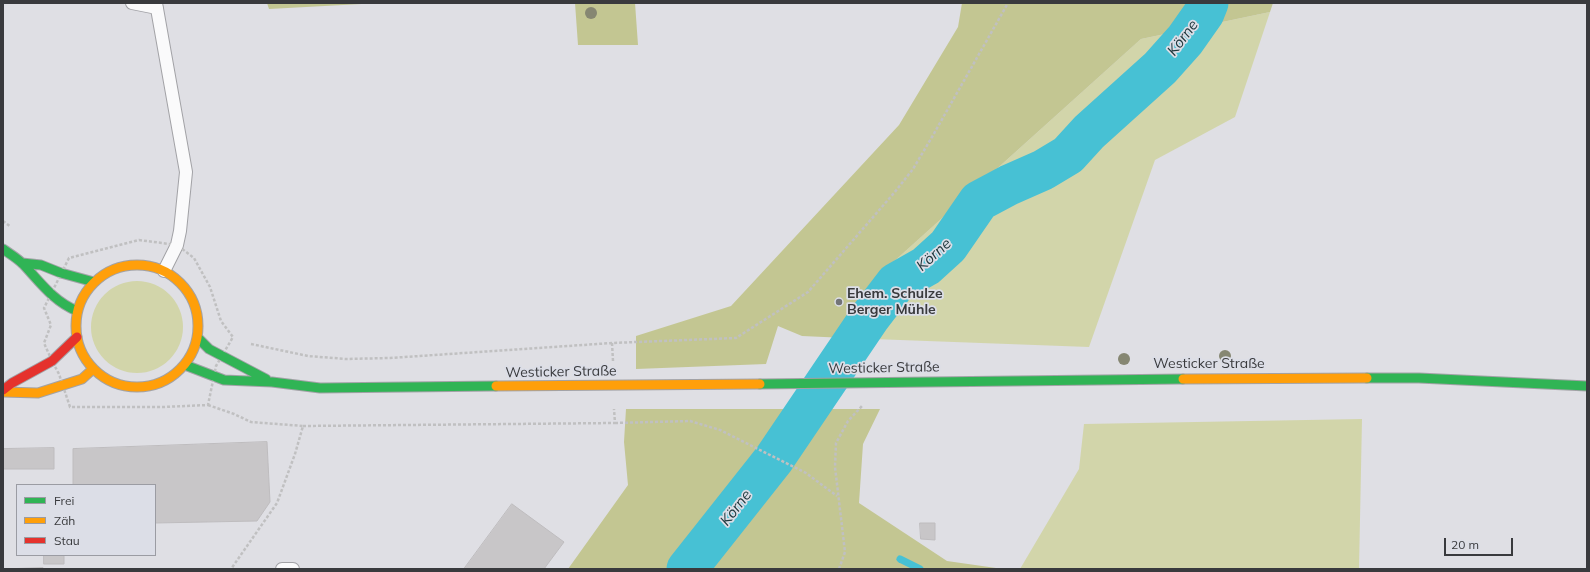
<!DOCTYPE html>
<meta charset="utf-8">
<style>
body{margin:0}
#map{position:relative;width:1590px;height:572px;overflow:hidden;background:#dfdfe4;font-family:Mulish,sans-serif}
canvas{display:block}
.frame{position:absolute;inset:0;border:4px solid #393a3d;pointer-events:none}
.legend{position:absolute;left:16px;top:484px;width:140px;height:72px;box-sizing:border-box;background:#dcdee7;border:1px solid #9b9ca3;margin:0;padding:5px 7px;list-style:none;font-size:12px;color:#393a3d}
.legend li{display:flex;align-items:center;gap:8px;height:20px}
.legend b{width:20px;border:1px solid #9b9ca3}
.scale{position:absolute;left:1444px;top:538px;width:69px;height:18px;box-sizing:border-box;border:2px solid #393a3d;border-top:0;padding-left:5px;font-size:12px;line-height:14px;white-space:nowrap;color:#393a3d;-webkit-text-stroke:3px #dcdee7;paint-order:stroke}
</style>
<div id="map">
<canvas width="1590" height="572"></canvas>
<div class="frame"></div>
<ul class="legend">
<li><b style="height:5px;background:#30b455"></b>Frei</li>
<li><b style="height:5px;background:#ff9f0a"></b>Zäh</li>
<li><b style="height:5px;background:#e5322d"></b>Stau</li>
</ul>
<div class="scale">20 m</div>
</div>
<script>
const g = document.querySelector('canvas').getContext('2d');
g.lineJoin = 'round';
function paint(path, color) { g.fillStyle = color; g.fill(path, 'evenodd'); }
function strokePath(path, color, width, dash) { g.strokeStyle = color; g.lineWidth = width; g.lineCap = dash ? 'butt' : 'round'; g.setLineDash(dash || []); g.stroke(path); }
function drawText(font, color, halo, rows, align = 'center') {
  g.font = font + ' Mulish,sans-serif'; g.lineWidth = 3.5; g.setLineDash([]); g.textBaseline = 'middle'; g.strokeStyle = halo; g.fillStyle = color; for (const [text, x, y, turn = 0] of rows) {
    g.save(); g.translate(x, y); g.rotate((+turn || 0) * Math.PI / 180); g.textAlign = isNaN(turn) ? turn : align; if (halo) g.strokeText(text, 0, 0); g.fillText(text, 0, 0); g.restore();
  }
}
paint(new Path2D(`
 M1270,12L1235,117L1155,160L1089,347L846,338L890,265L1141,39Z
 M91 327a46 46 0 1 1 92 0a46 46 0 1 1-92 0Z
 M1362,419L1359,569H1020L1079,469L1084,424Z`), '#d2d5aa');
paint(new Path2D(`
 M267,3H380L269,9Z
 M575,3H635L638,45H578Z
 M962,3H1273L1270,12L1141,39L890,265L846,338L802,336L778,326L766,364L636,369V336L731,306L899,125L958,27Z
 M626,409H880L863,444L859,503L947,561L1003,569H568L628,485L624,442Z`), '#c3c692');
strokePath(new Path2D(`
 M900,559L920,569`), '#47c1d4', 7);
strokePath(new Path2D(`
 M687,569L774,459L870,317L896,283L926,266L948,246L979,201L1009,185L1043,170L1068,155L1089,132L1160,68L1185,40L1204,13L1208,3`), '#47c1d4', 41);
const building = new Path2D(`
 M267,442L270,502L257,521L155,523V485H73V449Z
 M54,448V469H3V449Z
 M512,504L564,542L544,569H464Z
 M920,523H935V540L921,539Z
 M44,555H64V564H44Z
 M43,568V569H3Z`);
paint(building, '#c8c6c8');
strokePath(building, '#bebcbe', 1);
const lane = new Path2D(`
 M132,3L157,8
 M156,3L186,172L180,231L177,245L164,271
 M282,569H293`);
const fast = new Path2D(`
 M3,249C10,254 17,258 23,264C40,282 53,301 77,311
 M22,263L41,265L61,273L94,282
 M198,338L209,349L266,379
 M185,365L224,380L272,382L320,388L496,386
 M1367,378H1419L1587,386
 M760,384L1183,379`);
const slow = new Path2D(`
 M76 326a61 61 0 1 1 122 0a61 61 0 1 1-122 0Z
 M1183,379L1367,378
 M496,386L760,384
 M3,392L38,393L82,379L93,369`);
const jam = new Path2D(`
 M3,390L12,383L52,361L77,337`);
strokePath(lane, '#a2a2a6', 14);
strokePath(fast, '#a2a2a6', 11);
strokePath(slow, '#a2a2a6', 11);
strokePath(jam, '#a2a2a6', 11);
strokePath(new Path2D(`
 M3,221L11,227
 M139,240L177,245L194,258L210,287L221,321L233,337L216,366L208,405L163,407H70L59,374L52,361L44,343L51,325L44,308L69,258Z
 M612,343L613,361
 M251,344L308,356L346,359L390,358L612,343L736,338L808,292L894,193L913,169L932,137L1008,3
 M208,405L234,414L251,422L303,426L295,454L277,503L231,569
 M615,423L690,421L720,430L806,473L837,496
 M303,426L615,423L614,409
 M839,569L845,552L835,467L836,443L848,421L862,406`), '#c0c0c1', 2.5, [3, 2]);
strokePath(lane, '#fafafb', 12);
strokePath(fast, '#30b455', 9);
strokePath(slow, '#ff9f0a', 9);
strokePath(jam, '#e5322d', 9);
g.fillStyle = '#868772';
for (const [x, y] of [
 [591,13],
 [1225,356],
 [1124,359]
]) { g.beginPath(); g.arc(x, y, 6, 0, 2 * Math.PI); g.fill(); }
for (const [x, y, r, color] of [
 [839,302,4,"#737477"]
]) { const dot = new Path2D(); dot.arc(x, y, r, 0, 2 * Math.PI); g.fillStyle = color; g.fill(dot); strokePath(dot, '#dcdee7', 1.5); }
drawText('bold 14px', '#393a3d', '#dcdee7', [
 ["Ehem. Schulze",847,294],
 ["Berger Mühle",847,310]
], 'left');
drawText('14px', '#393a3d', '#dcdee7', [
 ["Westicker Straße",1209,364],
 ["Westicker Straße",884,368,-1],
 ["Westicker Straße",561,372,-1]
]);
drawText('italic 15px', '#21393e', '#dcdee7', [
 ["Körne",1183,38,-53],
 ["Körne",934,255,-42],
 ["Körne",736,508,-52]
]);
</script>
